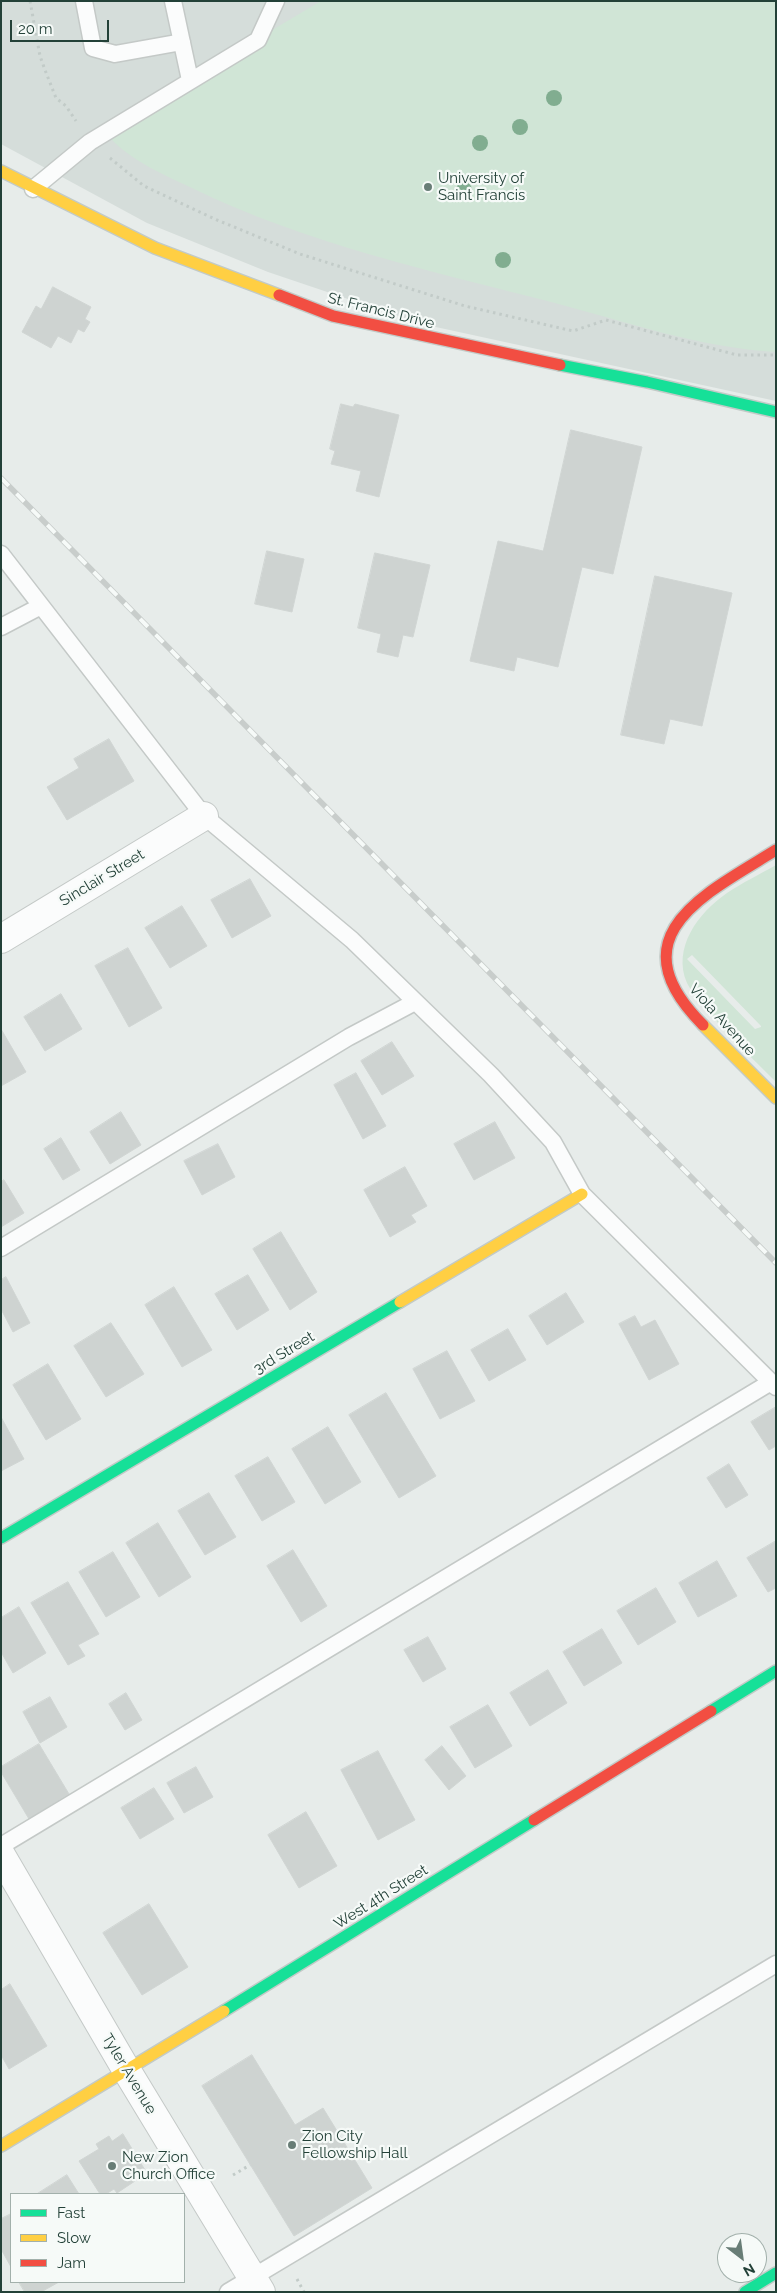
<!DOCTYPE html>
<style>
body{margin:0}
#map{position:relative;width:777px;height:2293px;overflow:hidden;background:#e7ecea;font-family:Raleway,sans-serif}
canvas{display:block}
.frame{position:absolute;inset:0;border:2px solid #234138;pointer-events:none}
.legend{position:absolute;left:10px;top:2193px;width:175px;height:90px;box-sizing:border-box;background:#f6faf8;border:1px solid #a2b0ab;margin:0;padding:6px 9px;list-style:none;font-size:15px;color:#234138}
.legend li{display:flex;align-items:center;gap:10px;height:25px}
.legend b{width:25px;border:1px solid #a2b0ab}
.north{position:absolute;left:717px;top:2233px;width:50px;height:50px;box-sizing:border-box;background:#f6faf8;border:1px solid #a2b0ab;border-radius:50%;rotate:150deg;font-size:14px;font-weight:700;line-height:20px;text-align:center;color:#234138}
.north::after{content:'';display:block;margin:auto;width:18px;height:22px;background:#687d76;clip-path:polygon(50% 0,100% 100%,50% 72%,0 100%)}
.scale{position:absolute;left:10px;top:20px;width:99px;height:22px;box-sizing:border-box;border:2px solid #234138;border-top:0;padding-left:6px;font-size:15px;line-height:18px;white-space:nowrap;color:#234138;-webkit-text-stroke:4px #f6faf8;paint-order:stroke}
</style>
<div id="map">
<canvas width="777" height="2293"></canvas>
<div class="frame"></div>
<ul class="legend">
<li><b style="height:6px;background:#16e098"></b>Fast</li>
<li><b style="height:6px;background:#ffcf43"></b>Slow</li>
<li><b style="height:6px;background:#f24e42"></b>Jam</li>
</ul>
<div class="north">N</div>
<div class="scale">20 m</div>
</div>
<script>
const g = document.querySelector('canvas').getContext('2d');
g.lineJoin = 'round';
function paint(path, color) { g.fillStyle = color; g.fill(path, 'evenodd'); }
function strokePath(path, color, width, dash) { g.strokeStyle = color; g.lineWidth = width; g.lineCap = dash ? 'butt' : 'round'; g.setLineDash(dash || []); g.stroke(path); }
function drawText(font, color, halo, rows, align = 'center') {
  g.font = font + ' Raleway,sans-serif'; g.lineWidth = 4.5; g.setLineDash([]); g.textBaseline = 'middle'; g.strokeStyle = halo; g.fillStyle = color; for (const [text, x, y, turn = 0] of rows) {
    g.save(); g.translate(x, y); g.rotate((+turn || 0) * Math.PI / 180); g.textAlign = isNaN(turn) ? turn : align; if (halo) g.strokeText(text, 0, 0); g.fillText(text, 0, 0); g.restore();
  }
}
paint(new Path2D(`
 M1,1H776V401L422,324L268,272L147,223L1,144Z`), '#d5ddda');
paint(new Path2D(`
 M321,1H776V352C701,348 627,322 555,303C431,271 307,244 192,188C164,175 132,161 111,139L109,136L242,48Z
 M776,865V1082C750,1056 723,1031 700,1001C696,996 690,989 687,983C672,948 698,913 727,893C742,883 760,874 776,865ZM692,955L761,1026V1027L755,1029L687,959Z`), '#d0e5d6');
const building = new Path2D(`
 M53,287L91,307L85,319L90,322L84,332L78,329L71,343L58,336L51,348L22,332L36,306L41,309Z
 M341,404L353,407L355,404L399,415L379,497L356,491L361,471L331,464L335,451L330,449Z
 M571,430L642,447L613,574L582,567L558,667L517,657L514,671L470,661L498,541L543,551Z
 M267,551L304,559L292,612L255,604Z
 M375,553L430,565L413,637L403,635L398,657L377,652L381,634L358,628Z
 M655,576L732,593L702,726L670,719L664,744L621,735Z
 M109,739L134,781L67,820L47,787L79,768L74,759Z
 M250,879L271,916L232,938L211,900Z
 M182,906L207,946L170,968L145,928Z
 M128,948L162,1008L129,1027L95,966Z
 M61,994L82,1029L45,1051L24,1017Z
 M1,1029L26,1072L1,1086Z
 M392,1042L414,1076L382,1095L361,1061Z
 M356,1073L386,1126L363,1139L334,1085Z
 M121,1112L141,1145L110,1164L90,1132Z
 M495,1122L515,1158L474,1180L454,1144Z
 M61,1138L80,1170L63,1180L44,1149Z
 M218,1144L235,1177L202,1195L184,1161Z
 M405,1167L427,1206L411,1215L416,1222L390,1237L364,1190Z
 M4,1180L24,1213L1,1227V1182Z
 M281,1232L317,1292L290,1310L253,1249Z
 M248,1275L269,1310L237,1330L215,1294Z
 M6,1277L30,1323L13,1332L1,1309V1280Z
 M174,1287L212,1350L182,1367L145,1305Z
 M566,1293L584,1322L547,1345L529,1316Z
 M635,1316L641,1327L655,1320L679,1364L649,1380L619,1324Z
 M111,1323L144,1374L106,1397L74,1346Z
 M508,1329L526,1360L489,1381L471,1350Z
 M447,1351L475,1401L440,1419L413,1369Z
 M48,1364L81,1419L46,1440L13,1385Z
 M386,1393L436,1476L399,1498L349,1415Z
 M776,1407V1446L769,1450L751,1422Z
 M1,1417L24,1459L1,1471Z
 M328,1427L361,1482L325,1504L292,1449Z
 M268,1457L295,1502L262,1521L235,1476Z
 M729,1464L748,1495L726,1508L707,1478Z
 M209,1493L236,1537L205,1555L178,1511Z
 M158,1523L191,1577L159,1597L126,1543Z
 M776,1541V1588L768,1592L747,1558Z
 M293,1550L327,1606L301,1622L267,1566Z
 M113,1552L140,1597L106,1617L79,1572Z
 M717,1561L737,1596L698,1617L679,1583Z
 M68,1582L99,1634L78,1645L85,1656L68,1665L31,1603Z
 M656,1588L676,1622L638,1645L617,1611Z
 M19,1607L46,1653L13,1673L1,1652V1618Z
 M602,1629L622,1663L584,1686L563,1652Z
 M428,1637L446,1669L423,1682L404,1650Z
 M548,1670L567,1703L530,1726L510,1693Z
 M126,1693L142,1720L125,1730L109,1704Z
 M50,1697L67,1727L40,1743L23,1712Z
 M488,1705L512,1746L475,1768L450,1727Z
 M39,1744L69,1794L29,1819L1,1772V1767Z
 M442,1746L466,1776L449,1790L425,1760Z
 M378,1751L415,1820L378,1840L341,1770Z
 M196,1767L213,1797L184,1813L167,1783Z
 M154,1788L174,1819L140,1839L121,1808Z
 M306,1812L337,1866L299,1888L268,1835Z
 M149,1904L188,1967L142,1995L103,1933Z
 M10,1984L47,2046L9,2069L1,2055V1990Z
 M252,2055L295,2125L323,2108L372,2188L294,2236L202,2086Z
 M123,2134L145,2170L133,2178L135,2181L117,2193L114,2189L106,2194H100L79,2161L99,2149L96,2144L109,2136L112,2141Z
 M67,2175L79,2194H37Z
 M11,2214V2267L1,2249V2219Z
 M19,2282H59L41,2292H25Z`);
paint(building, '#ced3d1');
strokePath(building, '#d0d5d3', 1);
const lane = new Path2D(`
 M84,1L93,48L115,54L182,42
 M173,1L190,80
 M33,189L90,142L258,40L276,1
 M1,554L204,816L352,940L491,1075L553,1142L582,1194L776,1387
 M1,627L41,606
 M1,1248L349,1037L415,1002
 M1,1846L771,1382
 M228,2292L776,1964`);
const street = new Path2D(`
 M1,939L204,816
 M1,1855L127,2071L261,2292`);
const fast = new Path2D(`
 M560,365L647,382L776,412
 M1,1538L400,1302
 M711,1711L776,1671
 M224,2011L534,1820
 M745,2292L776,2273`);
const slow = new Path2D(`
 M1,171L155,248L279,295
 M703,1025L776,1098
 M400,1302L582,1194
 M1,2146L224,2011`);
const jam = new Path2D(`
 M279,295L333,316L560,365
 M703,1025C614,936 705,894 776,850
 M534,1820L711,1711`);
strokePath(lane, '#c4c9c7', 19);
strokePath(street, '#c4c9c7', 30);
strokePath(fast, '#c2cac7', 14);
strokePath(slow, '#c2cac7', 14);
strokePath(jam, '#c2cac7', 14);
strokePath(new Path2D(`
 M30,1L40,56L45,70L56,98L66,106L76,121
 M110,158L144,186L217,220L300,254L465,306L573,331L606,320L737,355H776
 M233,2175L250,2165
 M297,2279L304,2292`), '#c2cbc8', 3, [2.5, 4]);
strokePath(lane, '#fbfcfc', 16);
strokePath(street, '#fbfcfc', 28);
strokePath(fast, '#16e098', 11);
strokePath(slow, '#ffcf43', 11);
strokePath(jam, '#f24e42', 11);
const rail = new Path2D(`
 M1,478L776,1263`);
strokePath(rail, '#c8cdcb', 5.5);
strokePath(rail, '#f6faf8', 4, [11]);
g.fillStyle = '#81ad90';
for (const [x, y] of [
 [554,98],
 [520,127],
 [480,143],
 [464,190],
 [503,260]
]) { g.beginPath(); g.arc(x, y, 8, 0, 2 * Math.PI); g.fill(); }
for (const [x, y, r, color] of [
 [428,187,5,"#687d76"],
 [292,2145,5,"#687d76"],
 [112,2166,5,"#687d76"]
]) { const dot = new Path2D(); dot.arc(x, y, r, 0, 2 * Math.PI); g.fillStyle = color; g.fill(dot); strokePath(dot, '#f6faf8', 2); }
drawText('15px', '#234138', '#f6faf8', [
 ["University of",438,178],
 ["Saint Francis",438,195],
 ["Zion City",302,2136],
 ["Fellowship Hall",302,2153],
 ["New Zion",122,2157],
 ["Church Office",122,2174]
], 'left');
drawText('15px', '#234138', '#f6faf8', [
 ["St. Francis Drive",381,311,14],
 ["Sinclair Street",102,878,-31],
 ["Viola Avenue",722,1020,48],
 ["3rd Street",284,1353,-31],
 ["West 4th Street",381,1897,-32],
 ["Tyler Avenue",129,2074,59]
]);
</script>
